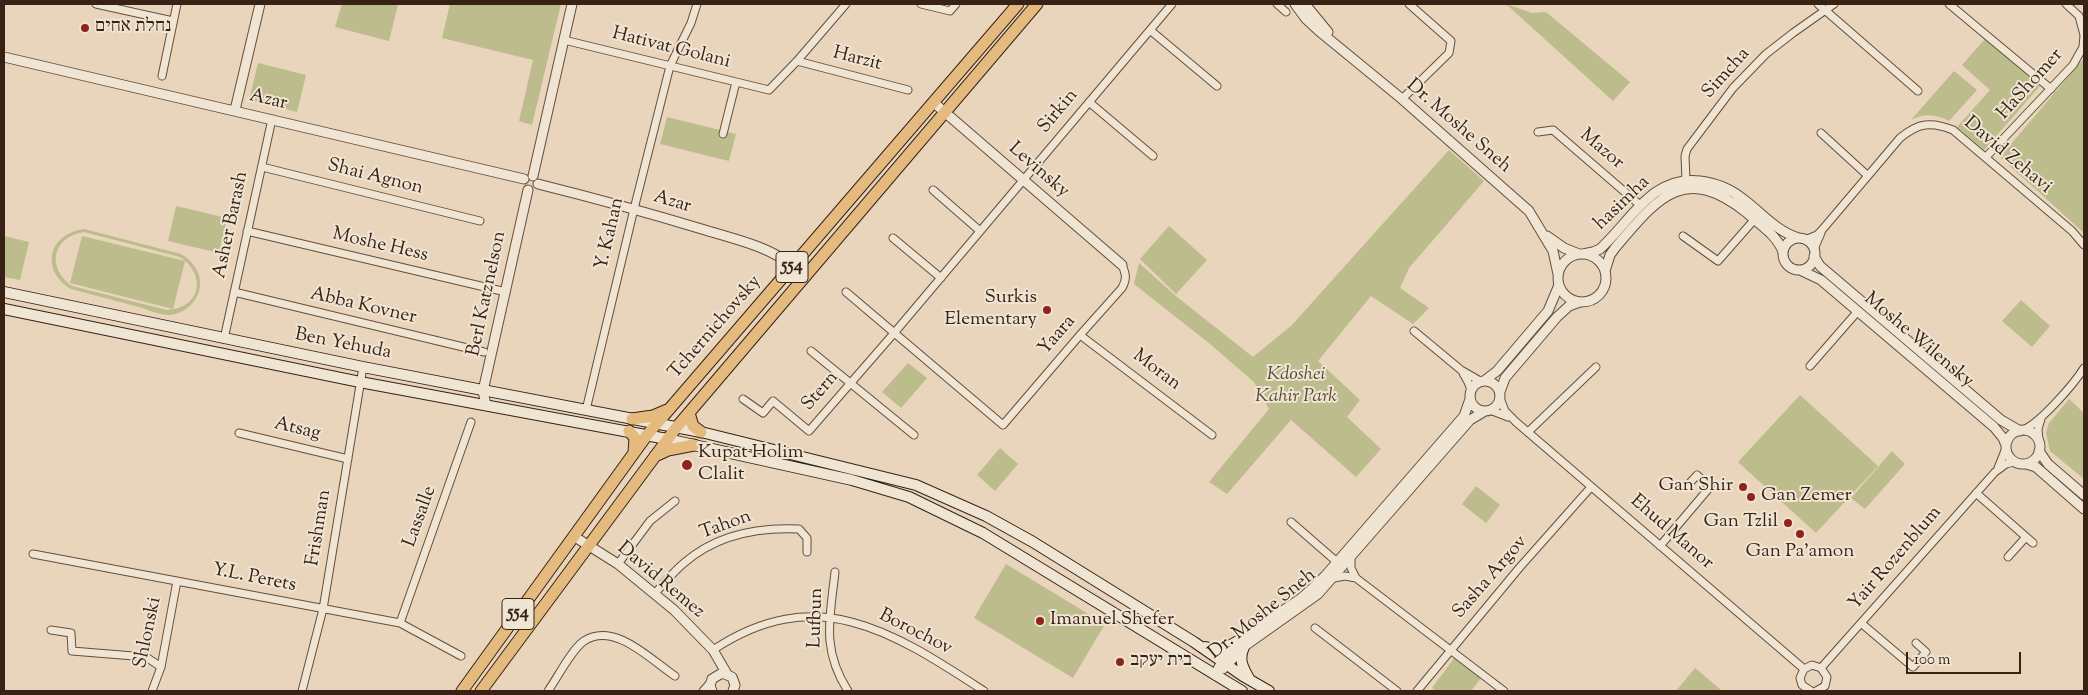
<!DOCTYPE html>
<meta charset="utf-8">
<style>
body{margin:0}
#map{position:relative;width:2088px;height:695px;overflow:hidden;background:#e8d5bb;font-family:"Sorts Mill Goudy",serif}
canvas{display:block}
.frame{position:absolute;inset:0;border:5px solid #372215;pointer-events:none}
.scale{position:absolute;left:1906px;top:652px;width:115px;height:22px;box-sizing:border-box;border:2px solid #372215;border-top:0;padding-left:6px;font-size:15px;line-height:18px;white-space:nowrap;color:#372215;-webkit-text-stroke:4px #f0e4d3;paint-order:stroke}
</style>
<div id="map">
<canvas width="2088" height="695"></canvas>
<div class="frame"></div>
<div class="scale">100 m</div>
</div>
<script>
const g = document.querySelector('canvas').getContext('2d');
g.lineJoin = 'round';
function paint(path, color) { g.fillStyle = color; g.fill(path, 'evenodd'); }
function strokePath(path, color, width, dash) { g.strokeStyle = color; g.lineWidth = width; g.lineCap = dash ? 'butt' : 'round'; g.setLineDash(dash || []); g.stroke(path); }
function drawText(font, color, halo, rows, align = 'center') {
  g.font = font + ' "Sorts Mill Goudy","Frank Ruhl Libre",serif'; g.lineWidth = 4; g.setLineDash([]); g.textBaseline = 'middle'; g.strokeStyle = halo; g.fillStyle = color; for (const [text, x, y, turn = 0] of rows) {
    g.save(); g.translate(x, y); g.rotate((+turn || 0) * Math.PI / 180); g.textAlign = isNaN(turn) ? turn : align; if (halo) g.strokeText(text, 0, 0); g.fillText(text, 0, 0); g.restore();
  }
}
paint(new Path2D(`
 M342,4L398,5L389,41L335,27Z
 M450,4H561L532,125L519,121L533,60L442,38Z
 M1506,4L1532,13L1546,12L1630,82L1613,101Z
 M1985,39L2040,86L1984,150L1957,127L1990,90L1962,65Z
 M2084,58V233L2000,157Z
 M258,63L306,75L297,112L249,100Z
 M1954,71L1977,90L1949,121C1936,114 1924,113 1911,120Z
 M667,117L736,134L729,161L660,144Z
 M1449,150L1484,181L1409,268L1400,288L1429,308L1413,324L1371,296L1318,361L1360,400L1347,417L1381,449L1356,477L1291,420L1227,494L1209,482L1269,409L1254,382L1210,344L1134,284L1139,263L1177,297L1253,357L1292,325Z
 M176,206L227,218L219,253L168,241Z
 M1169,226L1207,260L1176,294L1140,259Z
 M84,229L181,254C192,261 201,271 200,285C199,301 185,314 169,315C160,315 148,310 139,307C116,301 94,295 71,289C40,270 48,234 84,229ZM84,232L180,257C207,275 201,308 167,310L72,286C46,268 52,237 84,232Z
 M4,236L29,242L20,280L4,277Z
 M82,236L185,261L173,309L70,283Z
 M2021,300L2050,326L2032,347L2002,321Z
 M908,363L927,378L901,408L882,392Z
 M1800,395L1878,466L1816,533L1738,462Z
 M2069,399L2084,413V479L2050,451L2046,433L2049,423Z
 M1000,448L1018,464L995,491L977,475Z
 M1892,451L1905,464L1865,509L1851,498Z
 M1476,486L1500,505L1486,523L1462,504Z
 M1006,564L1105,624L1073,678L974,618Z
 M1455,657L1482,677L1471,691H1436L1432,688Z
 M1695,668L1721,690L1720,691H1676Z`), '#bcbc8c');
const minor = new Path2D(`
 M96,4L173,21
 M921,4L950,11L956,4
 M1277,4L1286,12
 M1818,4L1918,91
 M1949,4L2051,89
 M1150,30L1217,86
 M564,40L769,90L797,61L846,4
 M797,61L908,90
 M162,76L177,4
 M1402,99L1449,53L1451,41L1409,4
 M1089,102L1153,156
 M1538,132L1553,130L1640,205
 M1821,133L1867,175
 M723,134L736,82
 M1986,157L2073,65L2083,47L2084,35L2079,16L2066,4
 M262,167L480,221
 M1686,180L1685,156L1687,149L1733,88L1766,54L1793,33L1834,4
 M933,190L980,231
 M247,231L506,292
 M1683,236L1718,261L1754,220
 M893,238L941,278
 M1805,240L1817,235L1822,230L1900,138C1918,123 1931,121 1953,130L2072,231L2084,245
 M1814,249L1821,233
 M234,292L484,352
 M846,292L1003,425L1080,335L1122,288C1127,279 1126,274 1122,265
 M1414,331L1461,370L1480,381
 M1080,335L1212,435
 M224,339L272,119
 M811,351L914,435
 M1810,366L1858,311
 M1463,373L1468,382L1471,390
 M1500,398L1505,411L1516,422L1804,669
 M743,399L763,413L773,401L809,431L895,332L1172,4
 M586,410L634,209L670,66L691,23L697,4
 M1490,410L1508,417
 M2023,430C2040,423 2074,384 2084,368
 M1528,432L1596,367
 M239,433L348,459
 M2039,441L2038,429L2041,419
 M1998,468L2006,448
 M1976,493L2033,543
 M1291,522L1337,562
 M1660,546L1710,487L1697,475L1687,486
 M33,554L400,623L461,656
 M2008,557L2026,537
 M1351,558V568L1356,578
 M618,564L650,521L675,501
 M835,572C830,618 821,649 848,691
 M1334,578L1345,576L1356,578L1504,691
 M654,594C664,584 673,572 684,563C716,535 757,527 799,529L807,538V552
 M400,623L471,422
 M1861,623L1913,667L1926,652L1916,643
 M1315,628L1397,691
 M51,630L71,633L72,651L146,657L161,667
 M713,650C817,581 893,632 984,691
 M1821,668L1995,472L2006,464L2014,462
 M152,691L161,667L177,581
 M302,691L323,609L363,367
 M548,691C558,677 571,650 584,641C614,621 651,660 675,676
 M703,691L710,683
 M1417,691L1520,567L1591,487
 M1811,691L1802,685L1800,678L1804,669L1812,665L1821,668L1827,677L1825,686L1816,691`);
const tertiary = new Path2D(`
 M1295,4L1306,19L1319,31L1402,99L1529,211L1553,251L1558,274
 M1305,4L1328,32
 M4,57L524,179
 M933,102L1122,265
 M235,110L260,4
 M533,176L572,4
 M538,184C594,198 649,213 705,230C734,239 768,246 793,266
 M1547,236L1564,248L1579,254
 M1783 254a16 16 0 1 1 32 0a16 16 0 1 1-32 0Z
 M1558 278a24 24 0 1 1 48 0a24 24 0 1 1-48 0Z
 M1583,254L1593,252L1600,249C1631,221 1652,175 1700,181C1715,183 1731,189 1743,199C1761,212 1777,232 1799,238
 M1814,256L1820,266L2001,420L2020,431
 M1800,270L1821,280L1994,427L2003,438L2006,445
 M1605,271L1610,255L1615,248C1657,199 1683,162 1747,213C1760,225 1777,235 1783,252
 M1470 396a15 15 0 1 1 30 0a15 15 0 1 1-30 0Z
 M1484,381L1497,371L1548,311L1559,285
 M1500,392L1505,378L1557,317L1569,306L1580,302
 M486,405L483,391L528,190
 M2006 447a17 17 0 1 1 34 0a17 17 0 1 1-34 0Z
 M2039,451L2048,464L2084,495
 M2026,464L2036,467L2084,509
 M575,537L618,564L674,610L713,650L727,674
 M1223,669L1246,645L1318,594L1470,420L1485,411
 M1215,675C1231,637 1268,622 1300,599C1309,592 1317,584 1325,576L1464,416L1470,399
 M712,691L710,686L712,679L722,673L732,677L735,685L733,691`);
const secondary = new Path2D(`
 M4,292L363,367L701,432L916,485L986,516L1033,542L1194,642L1243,676L1269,691
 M4,309L360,382L667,439L852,480L909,497L983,533L1242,691
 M1205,647C1220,651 1229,647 1241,639
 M1244,647C1238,660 1243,668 1250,680`);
const primary = new Path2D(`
 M689,413L693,426L701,432
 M632,419L653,416L667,410
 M629,431L635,438L634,452
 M655,456L668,450L694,445
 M462,691L647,435L1018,4
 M481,691L676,428L1037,4`);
strokePath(minor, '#634f3e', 9);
strokePath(tertiary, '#634f3e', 11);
strokePath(secondary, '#372215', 12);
strokePath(primary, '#372215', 13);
strokePath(minor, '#f0e4d3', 7);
strokePath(tertiary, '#f0e4d3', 9);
strokePath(secondary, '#f0e4d3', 10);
strokePath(primary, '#e4ba7e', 11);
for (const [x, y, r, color] of [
 [85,28,5,"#8f2418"],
 [1047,310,5,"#8f2418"],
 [687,465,6,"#8f2418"],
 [1743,487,5,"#8f2418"],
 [1751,497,5,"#8f2418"],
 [1788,523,5,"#8f2418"],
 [1800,534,5,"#8f2418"],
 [1040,621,5,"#8f2418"],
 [1120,662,5,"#8f2418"]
]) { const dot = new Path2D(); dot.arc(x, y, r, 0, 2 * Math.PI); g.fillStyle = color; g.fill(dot); strokePath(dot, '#f0e4d3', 2); }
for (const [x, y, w] of [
 [792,267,32],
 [518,614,32]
]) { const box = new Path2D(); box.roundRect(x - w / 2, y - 15.5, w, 31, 4); g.fillStyle = '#f0e4d3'; g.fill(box); strokePath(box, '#372215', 1); }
drawText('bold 18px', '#372215', null, [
 ["554",792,267],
 ["554",518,614]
]);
drawText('19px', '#372215', '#f0e4d3', [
 ["נחלת אחים",95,28],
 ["Surkis",1037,299,"right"],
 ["Elementary",1037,321,"right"],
 ["Kupat Holim",698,454],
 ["Clalit",698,476],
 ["Gan Shir",1733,487,"right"],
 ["Gan Zemer",1761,497],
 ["Gan Tzlil",1778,523,"right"],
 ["Gan Pa'amon",1800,553,"center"],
 ["Imanuel Shefer",1050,621],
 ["בית יעקב",1130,662]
], 'left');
drawText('19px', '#372215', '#f0e4d3', [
 ["Hativat Golani",671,49,14],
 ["Harzit",857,60,14],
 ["Simcha",1727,74,-48],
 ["HaShomer",2031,85,-48],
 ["Azar",268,101,13],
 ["Sirkin",1059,112,-50],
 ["Dr. Moshe Sneh",1458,127,41],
 ["Mazor",1601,150,40],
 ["David Zehavi",2007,156,40],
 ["Levinsky",1038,171,41],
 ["Shai Agnon",375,178,14],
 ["Azar",672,203,17],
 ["hasimha",1623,204,-44],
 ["Asher Barash",232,225,-78],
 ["Y. Kahan",611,234,-77],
 ["Moshe Hess",380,246,13],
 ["Berl Katznelson",488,294,-78],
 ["Abba Kovner",363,307,13],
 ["Tchernichovsky",716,328,-49],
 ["Yaara",1058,336,-49],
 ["Moshe Wilensky",1918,341,40],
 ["Ben Yehuda",343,345,11],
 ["Moran",1156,371,37],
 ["Stern",821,392,-49],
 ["Atsag",297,430,13],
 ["Lassalle",421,517,-70],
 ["Tahon",726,526,-20],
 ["Frishman",320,528,-81],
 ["Ehud Manor",1671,533,41],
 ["Yair Rozenblum",1896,559,-49],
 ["Sasha Argov",1491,578,-49],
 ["Y.L. Perets",254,579,11],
 ["David Remez",660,581,40],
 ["Dr. Moshe Sneh",1263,615,-39],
 ["Lufbun",817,618,-88],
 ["Shlonski",149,633,-78],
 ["Borochov",915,633,27]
]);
drawText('italic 19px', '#584833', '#f0e4d3', [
 ["Kdoshei",1296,376],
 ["Kahir Park",1296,398]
]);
</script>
